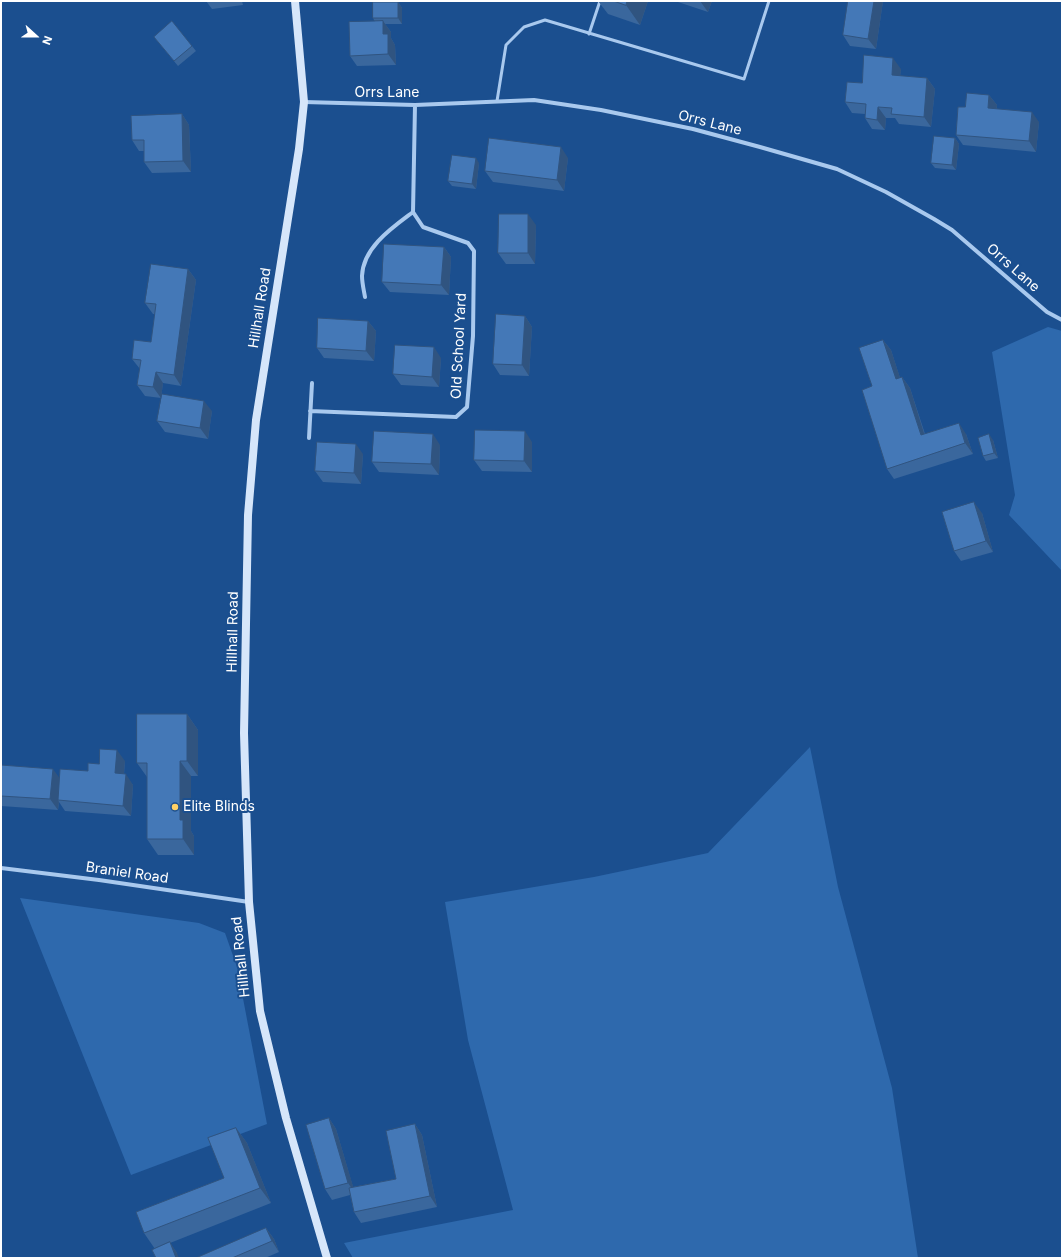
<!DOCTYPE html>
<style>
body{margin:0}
#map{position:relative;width:1063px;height:1259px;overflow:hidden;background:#1b4f8f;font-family:Inter,sans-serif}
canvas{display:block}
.frame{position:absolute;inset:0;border:2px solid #fff;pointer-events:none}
.north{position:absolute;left:16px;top:16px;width:40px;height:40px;-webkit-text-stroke:3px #1b4f8f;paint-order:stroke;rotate:111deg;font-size:11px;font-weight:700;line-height:16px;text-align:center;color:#fff}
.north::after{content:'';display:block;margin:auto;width:14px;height:18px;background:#fff;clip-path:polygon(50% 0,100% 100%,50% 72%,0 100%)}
</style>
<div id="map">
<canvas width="1063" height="1259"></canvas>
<div class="frame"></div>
<div class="north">N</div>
</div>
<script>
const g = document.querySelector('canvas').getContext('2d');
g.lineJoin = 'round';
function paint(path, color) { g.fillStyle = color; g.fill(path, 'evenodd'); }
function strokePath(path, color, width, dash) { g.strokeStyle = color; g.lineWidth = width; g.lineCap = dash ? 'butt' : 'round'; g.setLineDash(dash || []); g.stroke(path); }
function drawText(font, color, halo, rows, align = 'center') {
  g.font = font + ' Inter,sans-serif'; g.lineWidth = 4; g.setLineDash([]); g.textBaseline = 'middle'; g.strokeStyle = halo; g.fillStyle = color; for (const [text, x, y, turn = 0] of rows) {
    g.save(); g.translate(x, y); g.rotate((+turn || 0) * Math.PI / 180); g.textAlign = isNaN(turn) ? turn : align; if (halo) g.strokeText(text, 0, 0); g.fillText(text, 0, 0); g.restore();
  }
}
paint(new Path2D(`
 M1048,327L1062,331V571L1009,515L1015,495L992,352Z
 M810,747L838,887L892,1088L918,1258H353L344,1243L513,1210L468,1040L445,902L594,877L708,853Z
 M20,898L199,923L225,933L237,967L267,1124L131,1175Z`), '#2e69ad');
strokePath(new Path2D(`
 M589,34L600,1
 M497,101L506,45L524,27L545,20L744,79L769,1`), '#a9c9ee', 3);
strokePath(new Path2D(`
 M304,102L415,105L534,100L601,110L693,129L760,147L837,169L886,192L934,219L952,230L1047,312L1062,320
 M365,297C364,291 362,283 362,276C363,247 393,227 413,212
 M310,411L456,417L467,407L473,336L474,251L468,243L423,227L413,212L415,105
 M309,438L312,383
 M1,868L99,880L249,902`), '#a9c9ee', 4);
strokePath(new Path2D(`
 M295,1L304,102L299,149L256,420L248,515L244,733L249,902L260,1011L286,1118L327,1258`), '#d6e6fa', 8);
paint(new Path2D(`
 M206,1H242L243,5L212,9Z
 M349,1H366L350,2Z
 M598,1H648L640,25L608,14Z
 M675,1H712L708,12Z
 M848,1H883L876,49L850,46L843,35Z
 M398,2L402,8V24H385L391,32V38L395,45L396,65L357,66L350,56L375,22L373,18Z
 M154,37L192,46L196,51L178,66Z
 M901,69L900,76L927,78L935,89L931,127L899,124L895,118H886L885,130L872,129L865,118V114L852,113L845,102L862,83Z
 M989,95L997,105V109L1039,122L1036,152L963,145L956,135L965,107Z
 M182,114L189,125L191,172L152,173L144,162V151H139L132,140Z
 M955,138L959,144L956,170L935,168L931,163Z
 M568,158L564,191L493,182L485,171Z
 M479,163L476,189L452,186L448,181Z
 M536,225L535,264H506L498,253Z
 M444,247L451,257L449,295L390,292L382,282Z
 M188,269L196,280L181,386L163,383L161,398L145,396L137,385L140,369L132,359L151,342L155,314H153L145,303Z
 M525,316L532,327L529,376L500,375L493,364Z
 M368,321L376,331L374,361L324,358L317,348Z
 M883,340L891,350L900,378L902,377L910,388L925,434H966L973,454L894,479L887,469L872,386Z
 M441,358L439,387L401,385L393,374Z
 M212,411L208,439L165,432L157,421Z
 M993,440L998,458L986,461L983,456Z
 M532,442V472L482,471L474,460Z
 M440,445L439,475L379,472L372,462Z
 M363,454L361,484L323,482L315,471Z
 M982,513L993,552L961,561L954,551Z
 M187,714L198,730V776H191V831L194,836V855H158L147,839V777L137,763Z
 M125,761L124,774L133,785L131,816L65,811L59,802L58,810L1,806V765L59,778L88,771L99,764Z
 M329,1118L336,1129L353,1187L396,1179L415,1124L422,1135L437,1207L361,1223L354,1212L350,1195L332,1200L325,1189Z
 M236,1128L247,1143L271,1203L170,1243L177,1253L155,1249L144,1233L224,1178Z
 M266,1228L274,1239L279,1252L265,1258H196Z`), '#3a679d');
paint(new Path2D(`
 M627,1H648L640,25L626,5Z
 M700,1H712L708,12Z
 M874,1H883L876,49L868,39Z
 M398,2L402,8V24L398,18Z
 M383,21L391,32V38L395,45L396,65L388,54L383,34Z
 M893,58L901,69L899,86L892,75Z
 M927,78L935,89L931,127L924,117Z
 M989,95L997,105L996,119L988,108Z
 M878,107L886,118L885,130L877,120Z
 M1032,112L1039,122L1036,152L1029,141Z
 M182,114L189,125L191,172L183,161Z
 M955,138L959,144L956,170L952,165Z
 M561,147L568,158L564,191L557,180Z
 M476,158L479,163L476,189L472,184Z
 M528,214L536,225L535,264L528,253Z
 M444,247L451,257L449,295L441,285Z
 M188,269L196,280L181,386L174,375Z
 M525,316L532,327L529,376L522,365Z
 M368,321L376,331L374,361L366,351Z
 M883,340L891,350L904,390L896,379Z
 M434,347L441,358L439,387L432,377Z
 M156,372L163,383L161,398L153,387Z
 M902,377L910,388L928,446L921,435Z
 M204,401L212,411L208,439L200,428Z
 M959,423L966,434L973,454L965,443Z
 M525,431L532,442V472L524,461Z
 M433,434L440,445L439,475L431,464Z
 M989,434L993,440L998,458L994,453Z
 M356,444L363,454L361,484L354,473Z
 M974,502L982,513L993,552L986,541Z
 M187,714L198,730V776L187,761Z
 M117,750L125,761L123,784L115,773Z
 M180,761L191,776V831L194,836V855L183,839L180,820Z
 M53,769L61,780L58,800L59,802L58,810L50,799Z
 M126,774L133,785L131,816L123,806Z
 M329,1118L336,1129L355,1193L348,1183Z
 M415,1124L422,1135L437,1207L430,1196Z
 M236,1128L247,1143L271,1203L260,1188Z
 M266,1228L274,1239L279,1252L272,1241Z
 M170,1242L177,1253L179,1258H176Z`), '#305480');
const building = new Path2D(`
 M614,1H627L626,5Z
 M848,1H874L868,39L843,35Z
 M373,2H398V18H373Z
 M172,21L192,46L174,61L154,37Z
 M383,21V34H388V54L350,56L349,22Z
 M864,55L893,58L892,75L927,78L924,117L891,114L892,108L878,107L877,120L865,118L866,104L845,102L847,82L862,83Z
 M967,93L989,95L988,108L1032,112L1029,141L956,135L958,107H965Z
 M182,114L183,161L144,162V140H132L131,116Z
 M934,136L955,138L952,165L931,163Z
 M489,138L561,147L557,180L485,171Z
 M452,155L476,158L472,184L448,181Z
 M499,214H528V253H498Z
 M384,244L444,247L441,285L382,282Z
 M151,264L188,269L174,375L156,372L153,387L137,385L141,360L132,359L134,340L151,342L156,304L145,303Z
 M496,314L525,316L522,365L493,364Z
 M318,318L368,321L366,351L317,348Z
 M883,340L896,379L902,377L921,435L959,423L965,443L887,469L862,390L872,386L859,348Z
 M395,345L434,347L432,377L393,374Z
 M162,394L204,401L200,428L157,421Z
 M475,430L525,431L524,461L474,460Z
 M374,431L433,434L431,464L372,462Z
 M989,434L994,453L983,456L978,438Z
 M317,442L356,444L354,473L315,471Z
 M974,502L986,541L954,551L942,512Z
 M137,714H187V761H180V820H183V839H147V763H137Z
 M100,749L117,750L115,773L126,774L123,806L58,800L60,769L88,771V763L99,764Z
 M1,765L53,769L50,799L1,796Z
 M329,1118L348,1183L325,1189L306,1125Z
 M415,1124L430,1196L354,1212L349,1188L396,1179L386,1131Z
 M236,1128L260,1188L144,1233L136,1212L224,1178L208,1138Z
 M266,1228L272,1241L232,1258H196Z
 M170,1242L176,1258H156L152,1250Z`);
paint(building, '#4478b7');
strokePath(building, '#305480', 1);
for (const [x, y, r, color] of [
 [175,807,4,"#ffd166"]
]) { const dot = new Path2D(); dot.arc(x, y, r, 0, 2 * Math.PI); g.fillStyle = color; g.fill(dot); strokePath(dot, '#1b4f8f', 1.5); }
drawText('14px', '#fff', '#1b4f8f', [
 ["Orrs Lane",387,93],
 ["Orrs Lane",710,123,14],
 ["Orrs Lane",1013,268,41],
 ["Hillhall Road",260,308,-81],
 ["Old School Yard",459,346,-87],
 ["Hillhall Road",233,632,-89],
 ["Braniel Road",127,873,8],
 ["Hillhall Road",241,957,-96]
]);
drawText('14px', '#fff', '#1b4f8f', [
 ["Elite Blinds",183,807]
], 'left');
</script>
